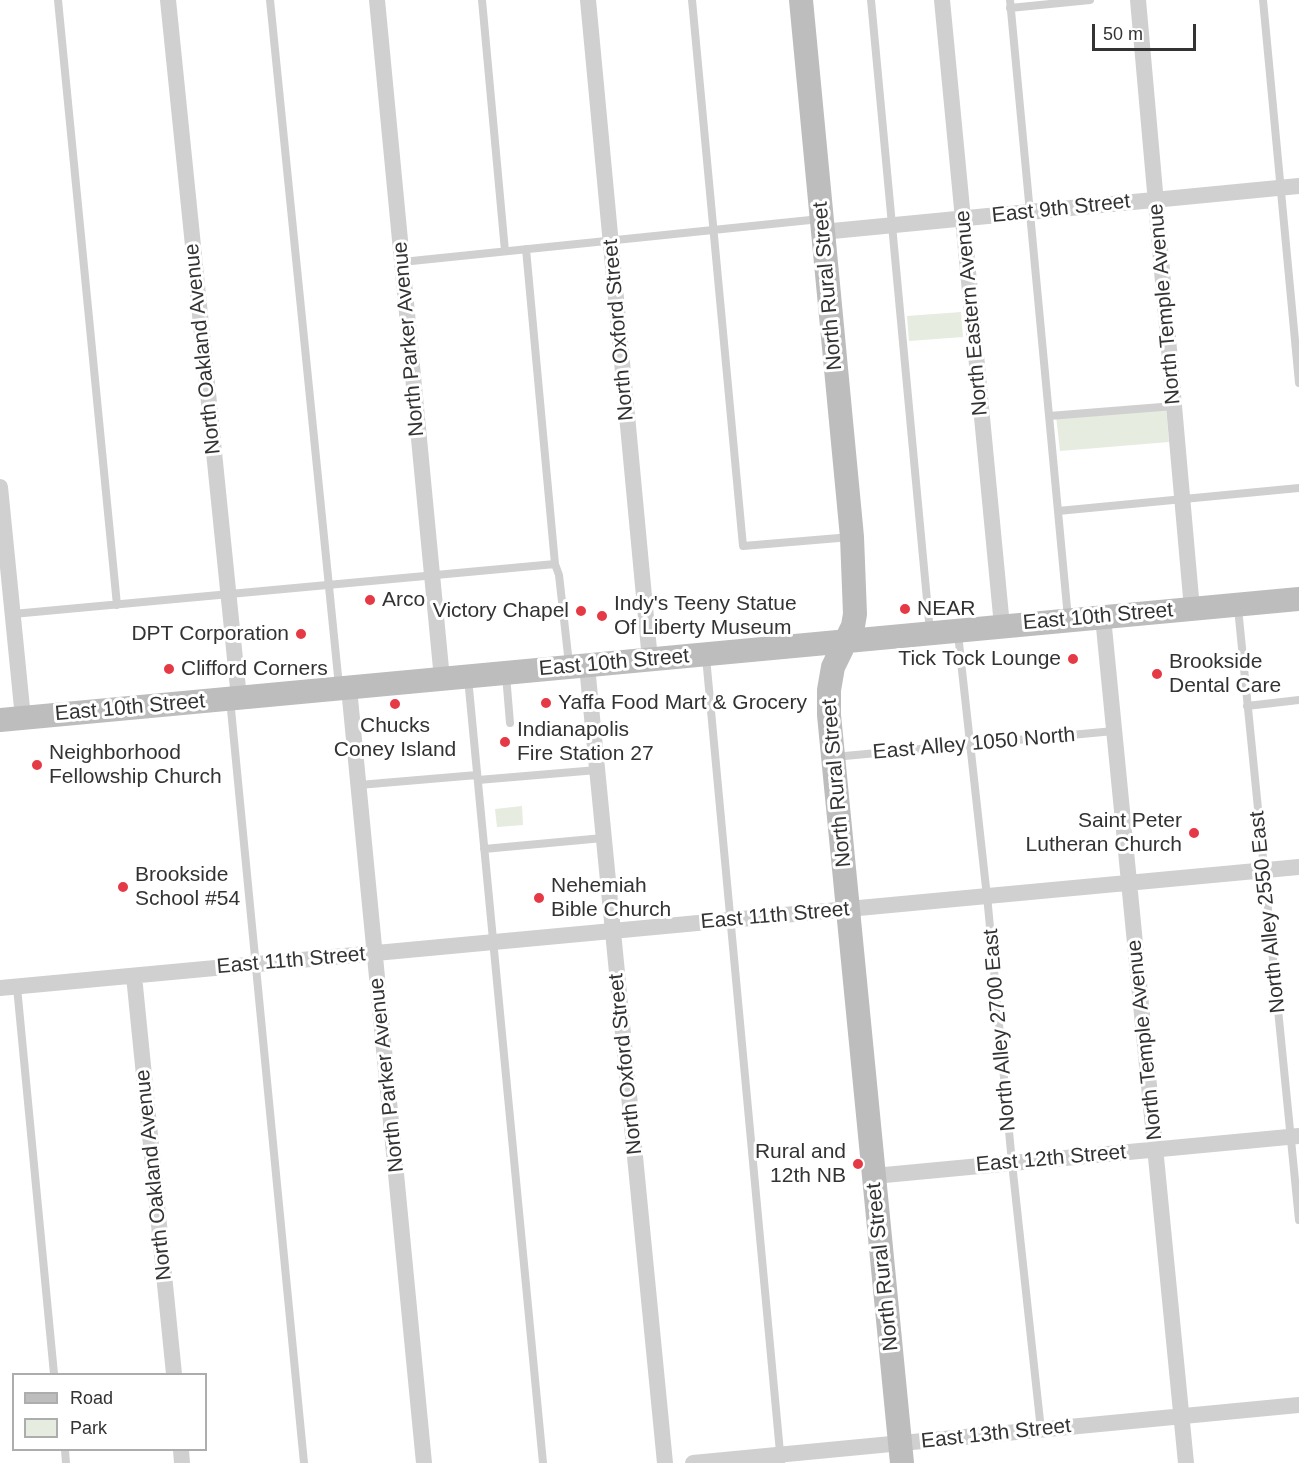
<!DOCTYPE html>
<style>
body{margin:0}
#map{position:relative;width:1299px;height:1463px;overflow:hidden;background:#fff;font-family:Arial,sans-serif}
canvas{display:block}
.legend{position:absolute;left:12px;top:1373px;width:195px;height:78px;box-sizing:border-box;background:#fff;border:2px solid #adadad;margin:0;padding:8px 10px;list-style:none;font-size:18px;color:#333}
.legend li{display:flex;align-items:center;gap:12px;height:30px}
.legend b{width:30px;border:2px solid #adadad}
.scale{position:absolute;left:1092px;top:24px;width:104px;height:27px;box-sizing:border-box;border:3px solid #333;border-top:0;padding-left:8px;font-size:18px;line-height:21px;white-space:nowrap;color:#333;-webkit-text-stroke:4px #fff;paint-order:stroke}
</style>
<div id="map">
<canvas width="1299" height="1463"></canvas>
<ul class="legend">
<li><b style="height:8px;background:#bdbdbd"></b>Road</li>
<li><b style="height:16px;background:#e6ecdf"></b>Park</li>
</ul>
<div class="scale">50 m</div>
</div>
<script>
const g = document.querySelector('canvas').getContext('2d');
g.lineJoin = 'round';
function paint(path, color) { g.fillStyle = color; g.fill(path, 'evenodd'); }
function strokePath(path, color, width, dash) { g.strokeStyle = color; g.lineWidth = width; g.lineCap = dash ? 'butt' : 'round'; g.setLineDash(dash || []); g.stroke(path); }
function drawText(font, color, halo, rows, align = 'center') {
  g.font = font + ' Arial,sans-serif'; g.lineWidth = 6; g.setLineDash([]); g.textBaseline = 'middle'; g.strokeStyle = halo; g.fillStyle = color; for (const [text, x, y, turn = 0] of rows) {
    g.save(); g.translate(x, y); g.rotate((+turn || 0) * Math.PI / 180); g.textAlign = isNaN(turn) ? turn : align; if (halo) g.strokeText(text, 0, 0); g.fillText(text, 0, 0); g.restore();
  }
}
paint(new Path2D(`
 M961,312L963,337L909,341L907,316Z
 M1166,408L1169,442L1060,451L1056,416Z
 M522,806L523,825L497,827L495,809Z`), '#e6ecdf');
strokePath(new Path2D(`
 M58,0L117,605
 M270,0L339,686
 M482,0L505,251
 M692,0L743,546L851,537
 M871,0L930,632
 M1010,0L1068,618
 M1263,0L1299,383
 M1010,8L1090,0
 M402,262L820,219
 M1049,416L1174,406
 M1058,511L1299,488
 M555,564L559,575L569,664
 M1238,608L1299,1220
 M13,614L555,564L526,249
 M958,634L988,906L1012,1163L1041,1430
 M706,657L781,1463
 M506,675L510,723
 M468,678L543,1463
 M230,699L304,1463
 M1247,706L1299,700
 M834,757L1114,731
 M478,780L597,770
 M359,785L477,775
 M484,849L603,838
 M17,987L54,1374
 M65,1450L66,1463`), '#d0d0d0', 8);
strokePath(new Path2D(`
 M168,0L239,698
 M377,0L442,679
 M588,0L650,660
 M942,0L1002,626
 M1138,0L1192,609
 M822,232L1299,186
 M0,487L23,718
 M1103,617L1186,1463
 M587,666L665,1463
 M349,688L424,1463
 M134,976L174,1374
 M0,988L1299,867
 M874,1176L1299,1136
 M181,1450L182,1463
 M693,1463L1299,1405`), '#d0d0d0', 16);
strokePath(new Path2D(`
 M801,0L852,537L855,614L853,626L833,667L829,690V715L902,1463
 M0,720L1299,599`), '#bdbdbd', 24);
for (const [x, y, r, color] of [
 [370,600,6,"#e63946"],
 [905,609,6,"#e63946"],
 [581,611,6,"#e63946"],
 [602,616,6,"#e63946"],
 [301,634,6,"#e63946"],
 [1073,659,6,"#e63946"],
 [169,669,6,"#e63946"],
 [1157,674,6,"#e63946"],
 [546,703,6,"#e63946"],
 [395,704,6,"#e63946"],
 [505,742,6,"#e63946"],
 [37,765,6,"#e63946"],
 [1194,833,6,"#e63946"],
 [123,887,6,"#e63946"],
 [539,898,6,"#e63946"],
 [858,1164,6,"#e63946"]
]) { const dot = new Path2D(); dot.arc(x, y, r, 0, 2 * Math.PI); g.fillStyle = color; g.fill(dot); strokePath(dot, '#fff', 2); }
drawText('21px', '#333', '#fff', [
 ["East 9th Street",1061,209,-6],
 ["North Rural Street",828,286,-95],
 ["North Temple Avenue",1165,304,-95],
 ["North Eastern Avenue",972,313,-95],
 ["North Oxford Street",619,330,-95],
 ["North Parker Avenue",409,339,-95],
 ["North Oakland Avenue",203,349,-96],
 ["East 10th Street",1098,617,-5],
 ["East 10th Street",614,663,-5],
 ["East 10th Street",130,708,-5],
 ["East Alley 1050 North",974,744,-5],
 ["North Rural Street",837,783,-95],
 ["North Alley 2550 East",1268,912,-96],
 ["East 11th Street",775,916,-5],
 ["East 11th Street",291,961,-5],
 ["North Alley 2700 East",1000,1030,-95],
 ["North Temple Avenue",1145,1040,-96],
 ["North Oxford Street",626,1064,-96],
 ["North Parker Avenue",387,1075,-96],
 ["East 12th Street",1051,1159,-5],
 ["North Oakland Avenue",154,1175,-96],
 ["North Rural Street",883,1267,-96],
 ["East 13th Street",996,1434,-6]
]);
drawText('21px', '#333', '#fff', [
 ["Arco",382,600],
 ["Indy's Teeny Statue",614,604],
 ["Of Liberty Museum",614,628],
 ["NEAR",917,609],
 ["Victory Chapel",569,611,"right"],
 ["DPT Corporation",289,634,"right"],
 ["Tick Tock Lounge",1061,659,"right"],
 ["Brookside",1169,662],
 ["Dental Care",1169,686],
 ["Clifford Corners",181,669],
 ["Yaffa Food Mart & Grocery",558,703],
 ["Chucks",395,726,"center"],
 ["Coney Island",395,750,"center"],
 ["Indianapolis",517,730],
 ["Fire Station 27",517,754],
 ["Neighborhood",49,753],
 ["Fellowship Church",49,777],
 ["Saint Peter",1182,821,"right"],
 ["Lutheran Church",1182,845,"right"],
 ["Brookside",135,875],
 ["School #54",135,899],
 ["Nehemiah",551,886],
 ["Bible Church",551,910],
 ["Rural and",846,1152,"right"],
 ["12th NB",846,1176,"right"]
], 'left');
</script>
